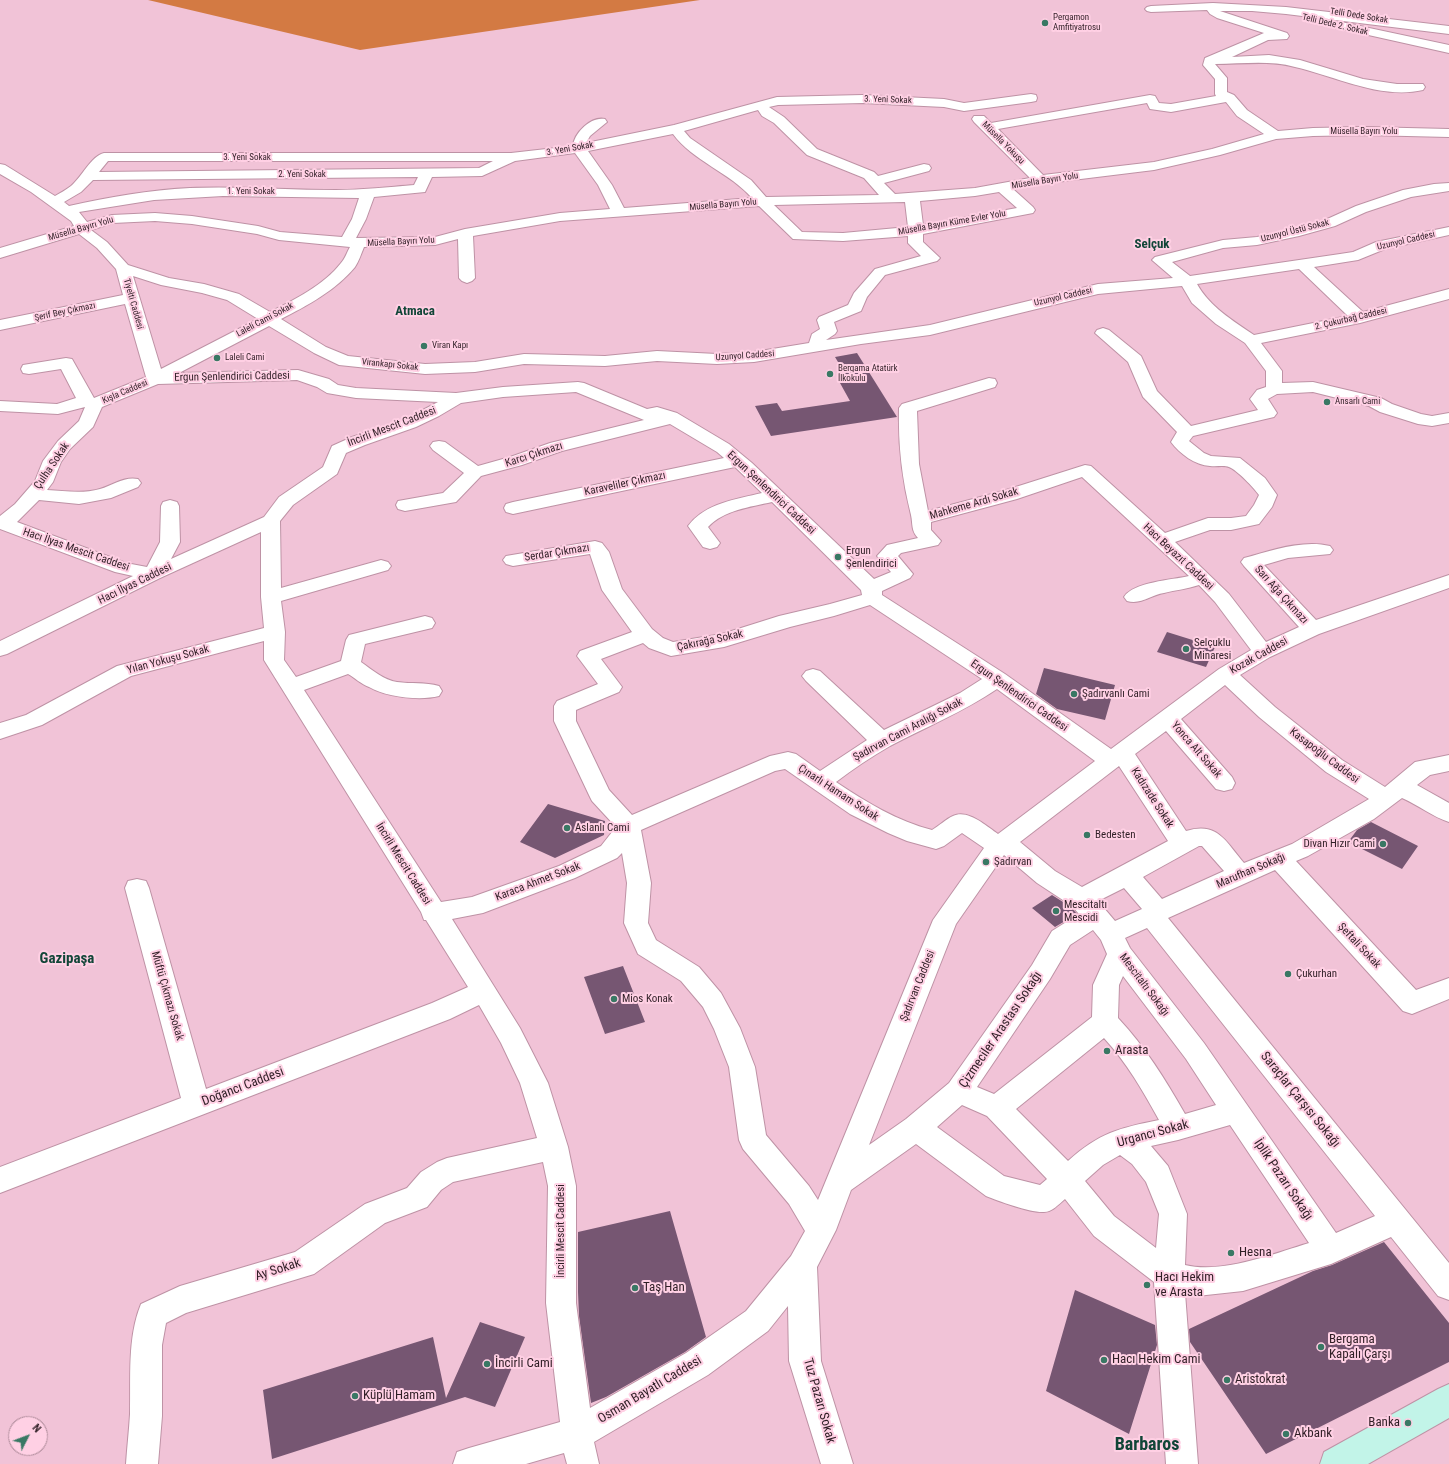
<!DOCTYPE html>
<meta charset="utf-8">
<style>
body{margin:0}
#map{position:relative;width:1449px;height:1464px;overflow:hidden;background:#f1c3d7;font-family:"Roboto Condensed",sans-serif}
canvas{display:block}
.north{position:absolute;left:8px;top:1416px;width:40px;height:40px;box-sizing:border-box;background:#ffd0e4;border:1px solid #ac8998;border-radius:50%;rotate:48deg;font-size:11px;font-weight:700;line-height:16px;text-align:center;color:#301f26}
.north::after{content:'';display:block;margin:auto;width:14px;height:18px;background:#397864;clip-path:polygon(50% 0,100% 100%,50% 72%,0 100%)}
</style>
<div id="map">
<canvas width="1449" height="1464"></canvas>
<div class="north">N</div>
</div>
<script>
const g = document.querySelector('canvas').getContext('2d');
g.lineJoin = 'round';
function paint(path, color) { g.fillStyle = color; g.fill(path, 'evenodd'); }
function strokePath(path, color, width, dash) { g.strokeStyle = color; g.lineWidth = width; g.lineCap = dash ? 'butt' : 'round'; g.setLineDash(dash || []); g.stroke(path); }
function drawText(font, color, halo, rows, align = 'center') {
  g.font = font + ' "Roboto Condensed",sans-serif'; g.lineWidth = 4; g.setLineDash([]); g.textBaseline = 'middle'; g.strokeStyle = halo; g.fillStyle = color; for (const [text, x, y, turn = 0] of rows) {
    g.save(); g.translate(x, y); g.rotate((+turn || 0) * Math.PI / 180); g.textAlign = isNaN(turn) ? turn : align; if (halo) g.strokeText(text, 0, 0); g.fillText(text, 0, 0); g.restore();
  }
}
paint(new Path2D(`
 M148,0H700L360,50Z`), '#d37a43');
paint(new Path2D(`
 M857,353L897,417L771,436L755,406L777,403L782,411L850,401L840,383L850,382L835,357Z
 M1167,632L1215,647L1206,667L1157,652Z
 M1044,668L1115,685L1105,720L1057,709L1036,694Z
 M548,804L605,821L604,835L555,858L520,842Z
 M1371,822L1418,846L1402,869L1348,842L1357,830Z
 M1052,895L1071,907L1077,914L1055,927L1032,908Z
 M623,966L645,1022L605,1034L584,977Z
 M670,1211L706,1337L685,1352L606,1397L591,1403L579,1316L578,1292V1232Z
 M1384,1242L1449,1323V1362L1266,1454L1190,1342L1189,1329L1313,1271L1332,1265Z
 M1075,1290L1155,1325L1157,1345L1129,1434L1046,1391Z
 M480,1322L525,1337L495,1407L465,1397L272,1459L263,1390L433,1337L446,1398Z`), '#765672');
const street = new Path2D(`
 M1213,3L1286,7L1449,26V34L1286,14L1252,11H1220L1287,33L1289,36L1287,39L1268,40L1232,57L1269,55L1300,60L1363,79L1397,84H1423L1425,87L1423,90C1381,100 1335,76 1295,67C1269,60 1242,64 1215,64L1227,78V92L1234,95L1247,110L1278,131L1313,128L1365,127L1449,129V137L1365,135L1313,136L1276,139L1220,155L1154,170L1040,184L1013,189L1033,207L1035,210L1033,213L923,234V242L940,258L937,261L885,275L867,297L861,311L834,322L837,331L835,334L826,340L930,325L1098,284L1173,278L1152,260L1155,257L1223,240L1257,237L1292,229L1325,220L1356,206L1403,190L1434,184L1449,183V191L1411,197L1366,212L1335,226L1299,236L1257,245L1223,248L1172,262L1190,276L1340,254L1353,252L1376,242L1449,227V235L1385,249L1358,260L1314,267L1363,312L1449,289V299L1360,323L1261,343L1282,371V383L1313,382L1381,398L1392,404L1421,414L1432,416L1449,413V423L1432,426L1418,424L1380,412L1369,406L1313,392L1277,394L1268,399L1277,413L1274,417L1193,436L1189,441L1204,453L1211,456L1240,458L1265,478L1277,495L1272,507L1259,524L1231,530H1210L1175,542L1229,594L1266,642L1299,627L1244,566L1241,562L1244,558C1270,551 1303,539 1330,546L1333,550L1330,554L1288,558L1264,565L1316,620L1449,575V588L1319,634L1270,657L1240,675L1275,707L1342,760L1385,787L1415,762L1449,755V771L1430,775L1417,785L1449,803V822C1433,817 1418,805 1402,798L1374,819L1308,856L1296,861L1416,990L1449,978V999L1412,1014L1403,1011L1275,870L1168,918L1449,1263V1300L1438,1296L1391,1237L1331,1264L1243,1291L1197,1296L1185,1293L1198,1464H1166L1154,1282L1094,1236L1065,1199C1059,1204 1052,1212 1044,1212C1031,1213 998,1201 986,1196L916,1144L851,1190L836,1230L817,1267L821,1361L853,1464H821L789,1361L788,1306L768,1331L708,1375L594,1442L599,1464H567L564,1453L526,1464H453L457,1452L469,1448L560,1422L546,1303L548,1186L543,1162L453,1182L441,1190L427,1207L385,1223L314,1274L186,1313L166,1323L162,1345V1416L158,1464H126C127,1448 129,1431 130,1414C131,1378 127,1338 141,1304L180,1286L295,1252L365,1204L407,1188L421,1172L437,1162L447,1158L537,1138L520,1083L501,1043L479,1005L450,1019L0,1193V1167L181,1098L125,888L128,881L137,879L146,881L149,888L206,1089L432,1003L468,987L426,920H424L421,912L264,660V641L131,676L42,725L0,739V723L26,715L117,666L264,628L261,597V532L160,578L7,654L0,656V641L133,576L115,572L0,529V516L15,504L35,481L43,461L58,441L79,421L85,407L58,414L0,411V401L57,404L76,398L61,369L29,374L23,373L21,369L23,365L29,364L66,358L72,359L94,398L146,377L125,304L0,330V320L123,295L116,269L97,248L79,234L0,258V248L74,226L71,221L31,192L0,174V164L5,165L55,196C60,193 66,190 71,186C82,177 91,156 104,153H511L573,146C574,133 591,116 605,119L607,122L590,136L586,143L674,125L777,97L863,95L944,99L964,103L1031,94L1036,95L1037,98L1036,101L1031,102L964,111L944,107L863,103L778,105L769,107L784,117L817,149L874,172L878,176L924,164L929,165L931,168L929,171L884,183L895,194L975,188L1030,178L974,122L972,119L974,116H984L991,123L1150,95L1155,96L1159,103L1171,104L1216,96L1215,94V79L1203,65L1205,58L1264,33L1217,18L1210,14L1207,10L1151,12L1147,11L1145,9L1147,7L1151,6ZM1226,102L1237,116L1264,134L1212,149L1154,162L1043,175L998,129L1147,103L1150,109L1171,112ZM758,110L762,116L774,123L807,155L864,178L879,195L766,197L751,180L690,138L684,131ZM673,134C693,161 729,172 752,198L624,208L612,185L588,151ZM575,153L598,185L610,209L560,213L465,229L435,237L356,238L366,219L374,197L425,192L432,177L482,176L515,161ZM108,161H493L479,168L99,172ZM418,177L414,185C388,187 362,190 336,190C287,190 238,186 190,188C149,190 109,197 69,206L64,202L81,192L93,180ZM999,192L1017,208L923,225L920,201L975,196ZM223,196L359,198L352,219L342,237L280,232L258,226L192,216L155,213L112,215L87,222L79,212L154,200ZM905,202L908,227L843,233L802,232L774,205ZM759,206L793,239L843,241L908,236V243L921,256L875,269L854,293L848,305L819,317L817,320L820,329L812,334L809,343L754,352L717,354L657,351L605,356L524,354L475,362L425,364L348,356L326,347L281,319C307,306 336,290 355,267C359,261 361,254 364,247L435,245L458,239L459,278L462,281L467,283L472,281L475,278L473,236L560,221ZM155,221L192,224L257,234L279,240L350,247C347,252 345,259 341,263C324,285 294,300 270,312L239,294L204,284L169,278L128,265L107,242L91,230L113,223ZM1299,269L1348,316L1254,335C1232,320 1210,307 1197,284ZM133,276L161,285L202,293L227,300L258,319L161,369ZM1182,286L1192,303L1216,324L1245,343L1266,371V387L1257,390L1250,399L1258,410L1191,426L1157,391L1141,356L1109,330L1103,328L1097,330L1095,333L1128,362L1143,397L1177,432L1171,442C1180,454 1195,465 1210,466C1216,467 1224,465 1229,467C1237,470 1254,488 1259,495L1254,505L1246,516L1231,518H1208L1165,533L1091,466L1085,465L1003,491L928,511L919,464L917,411L995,387L997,383L995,379L989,378L902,404L899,408C898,445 902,480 911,515C913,524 911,531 918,538L887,545L877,556L891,572L874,579L752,463L729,444L677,413L657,407L647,409L584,383L578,382L503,387L456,393L356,388L338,385L329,379L298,370L179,373L269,326L314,353L339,365L425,374L475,372L524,364L605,366L657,361L717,364L754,362L861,344L930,335L1098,294ZM297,380L317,387L327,393L356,398L438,402L404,420L352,437L332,446L323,467L279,497L264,517L171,559L180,542L179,506L177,502L170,500L163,502L161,506L160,542L147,567L126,563L17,522L39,500L79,504L111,498L138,487L141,483L138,479C125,476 113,485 100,489C83,494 65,491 47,490L53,482L61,462L70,449L93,427L102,407L158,384ZM576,392L644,420L550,443L510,457L478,466L445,442L439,441L433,442L430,446L433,450L464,473L443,493L398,501L396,505L398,509L405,511L456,502L481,476L522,465L562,451L670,424L717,452L724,458L513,502L506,504L504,508L506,512L513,514L735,467L762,493C737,499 705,503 688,526L703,547L710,549L717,547L720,543L708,527C724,510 750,507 772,502L861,590L862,595L830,604L779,616L722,634L673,642L663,638L652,629L622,589L609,552L602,543L595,541L506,556L503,560L506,564L513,566L590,554L602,590L632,632L580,651L577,656L598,684L557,701L554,706V721L589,795L592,801L616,827L601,846L559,866L472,897L441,902L304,690L348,674C355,678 361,684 369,687C386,697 420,701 439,696L442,691L439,686C425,682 411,684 397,682C384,680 372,670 361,662L365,644L432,628L435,623L432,618L425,616L349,635L346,640L341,661L296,677L284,660L285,632L281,601L388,570L391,566L388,562L381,560L281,588L280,521L293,505L337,474L346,453L365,445L416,427L439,416L461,403L503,397ZM1082,477L1189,576C1172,580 1133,582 1124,597L1127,601C1141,605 1151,595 1164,593C1176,590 1187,589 1199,585L1215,602L1251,650L1219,669L1111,749L1005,674L882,595V591L910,578L913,574L898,556L901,553L938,545L941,541L931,530V522L1017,499ZM870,605L982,679L960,693L884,730L820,671L813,669L806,671L802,676L806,681L867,740L820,771L796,754L788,752L770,756L632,815L609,790L576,721V710L619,692L622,687L601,659L643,643L649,648L671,656L724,647L790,627L834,616ZM1225,685L1259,717L1326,772L1369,799L1292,844L1244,863C1226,842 1218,821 1186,831L1135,754L1166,731L1216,789L1224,791L1232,789L1235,783L1232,777L1181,719ZM997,689L1095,761L998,834C986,826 968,809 953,816C946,819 939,826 932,830C897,821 866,802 836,782C853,769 871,757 890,746C926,727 963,712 997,689ZM1119,766L1168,841L1082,887L1055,871L1020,842ZM785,769L850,814L888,833L907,841L936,849L944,846L962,833L984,848L933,920L818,1200L809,1186L766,1135L755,1067L740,1028L721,993L699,967L656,940L648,923L651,883L641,830L775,771ZM1199,846H1202L1224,871L1162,899L1143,877ZM622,853L627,883L624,923L638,954L681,981L703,1007L714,1029L729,1067L739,1140L743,1149L789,1204L805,1231L791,1256L746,1311L686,1353L590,1408L576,1303V1186L568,1147L548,1083L520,1028L452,919L483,913L575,878L617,858ZM1004,855L1037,883L1072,906L1079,914L1052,931L1032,965L949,1083L906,1119L869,1145L956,924ZM1124,888L1142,909L1115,921L1098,901ZM1147,928L1375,1216L1336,1233L1204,1043L1130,948L1125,938ZM1093,930L1101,940L1107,954L1093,985L1092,1017L994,1094L977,1087L1050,979L1070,945ZM1123,976L1186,1059L1216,1105L1185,1114C1165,1079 1146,1048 1118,1018L1119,985ZM1104,1038C1127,1063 1143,1091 1159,1120C1119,1128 1099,1133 1068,1161L1016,1109ZM962,1105L987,1116L1047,1179L1040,1185L1004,1176L937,1127ZM1230,1125L1309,1243C1273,1254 1222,1274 1185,1265L1187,1214L1168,1166L1151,1146L1178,1140ZM1120,1155L1132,1164L1146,1182L1159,1214L1156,1248L1114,1216L1085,1181L1103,1165Z
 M1341,22L1449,45V53L1337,28L1335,26L1337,24Z`);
const secondary = new Path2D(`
 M1449,1384V1418L1368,1464H1320L1324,1452L1438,1389Z`);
strokePath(street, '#be92a5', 2);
strokePath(secondary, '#be92a5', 2);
paint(street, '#fff');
paint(secondary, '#c2f4e8');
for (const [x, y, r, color] of [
 [1045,23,4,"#397864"],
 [424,346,4,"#397864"],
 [217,358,4,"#397864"],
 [830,374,4,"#397864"],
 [1327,402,4,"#397864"],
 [838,557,4,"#397864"],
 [1186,649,4,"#397864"],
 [1074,694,4,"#397864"],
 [567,828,4,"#397864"],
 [1087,835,4,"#397864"],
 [1383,844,4,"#397864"],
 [986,862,4,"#397864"],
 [1056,911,4,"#397864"],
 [1288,974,4,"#397864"],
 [614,999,4,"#397864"],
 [1107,1051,4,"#397864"],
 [1231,1253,4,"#397864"],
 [1147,1285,4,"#397864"],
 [635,1288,4,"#397864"],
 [1321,1347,4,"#397864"],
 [1104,1360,4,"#397864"],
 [487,1364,4,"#397864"],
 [1227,1380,4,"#397864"],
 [355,1396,4,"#397864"],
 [1408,1423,4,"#397864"],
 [1286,1434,4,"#397864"]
]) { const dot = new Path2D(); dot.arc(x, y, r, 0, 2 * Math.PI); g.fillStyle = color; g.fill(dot); strokePath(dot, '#ffd0e4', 1.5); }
drawText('9px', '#301f26', '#ffd0e4', [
 ["Telli Dede Sokak",1359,16,9],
 ["Telli Dede 2. Sokak",1335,25,13],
 ["3. Yeni Sokak",888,100,2],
 ["Müsella Bayırı Yolu",1364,132],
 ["Müsella Yokuşu",1003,143,45],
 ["3. Yeni Sokak",570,149,-10],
 ["3. Yeni Sokak",247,158],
 ["2. Yeni Sokak",302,175],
 ["Müsella Bayırı Yolu",1045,181,-9],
 ["1. Yeni Sokak",251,192],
 ["Müsella Bayırı Yolu",723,205,-5],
 ["Müsella Bayırı Küme Evler Yolu",952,223,-10],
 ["Müsella Bayırı Yolu",81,229,-16],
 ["Uzunyol Üstü Sokak",1295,231,-14],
 ["Uzunyol Caddesi",1406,241,-13],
 ["Müsella Bayırı Yolu",401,242,-3],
 ["Uzunyol Caddesi",1063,297,-13],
 ["Tiyelti Caddesi",133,304,74],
 ["Şerif Bey Çıkmazı",65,312,-12],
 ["2. Çukurbağ Caddesi",1351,319,-13],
 ["Laleli Cami Sokak",265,320,-28],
 ["Uzunyol Caddesi",745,356,-4],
 ["Virankapı Sokak",390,365,6],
 ["Kışla Caddesi",125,392,-23]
]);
drawText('9px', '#301f26', '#ffd0e4', [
 ["Pergamon",1053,18],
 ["Amfitiyatrosu",1053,28],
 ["Viran Kapı",432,346],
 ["Laleli Cami",225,358],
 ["Bergama Atatürk",838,369],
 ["İlkokulu",838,379],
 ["Ansarlı Cami",1335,402]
], 'left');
drawText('11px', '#301f26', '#ffd0e4', [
 ["Ergun Şenlendirici Caddesi",232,377,-1],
 ["İncirli Mescit Caddesi",392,427,-21],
 ["Karcı Çıkmazı",534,455,-18],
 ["Çulha Sokak",52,466,-56],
 ["Karaveliler Çıkmazı",625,484,-12],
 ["Ergun Şenlendirici Caddesi",771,493,43],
 ["Mahkeme Ardı Sokak",974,504,-16],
 ["Hacı İlyas Mescit Caddesi",76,550,19],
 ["Serdar Çıkmazı",557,553,-9],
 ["Hacı Beyazıt Caddesi",1178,557,43],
 ["Hacı İlyas Caddesi",135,584,-26],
 ["Sarı Ağa Çıkmazı",1281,595,48],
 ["Çakırağa Sokak",710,641,-12],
 ["Kozak Caddesi",1259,656,-29],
 ["Yılan Yokuşu Sokak",168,660,-15],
 ["Ergun Şenlendirici Caddesi",1019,696,35],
 ["Şadırvan Cami Aralığı Sokak",908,730,-28],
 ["Yonca Alt Sokak",1196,750,49],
 ["Kasapoğlu Caddesi",1324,756,37],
 ["Çınarlı Hamam Sokak",838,793,33],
 ["Kadızade Sokak",1152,798,57],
 ["İncirli Mescit Caddesi",403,864,58],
 ["Marufhan Sokağı",1251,871,-23],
 ["Karaca Ahmet Sokak",538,882,-21],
 ["Şeftali Sokak",1359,946,47],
 ["Mescitaltı Sokağı",1144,985,53],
 ["Şadırvan Caddesi",918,986,-68],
 ["Müftü Çıkmazı Sokak",167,996,74],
 ["İncirli Mescit Caddesi",561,1231,-90]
]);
drawText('11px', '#301f26', '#ffd0e4', [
 ["Ergun",846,551],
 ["Şenlendirici",846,564],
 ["Selçuklu",1194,643],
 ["Minaresi",1194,656],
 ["Şadırvanlı Cami",1082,694],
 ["Aslanlı Cami",575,828],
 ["Bedesten",1095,835],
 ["Divan Hızır Cami",1375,844,"right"],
 ["Şadırvan",994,862],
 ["Mescitaltı",1064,905],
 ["Mescidi",1064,918],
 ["Çukurhan",1296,974],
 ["Mios Konak",622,999]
], 'left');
drawText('bold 13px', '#114537', '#ffd0e4', [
 ["Selçuk",1152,245],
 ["Atmaca",415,312]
]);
drawText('13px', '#301f26', '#ffd0e4', [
 ["Çizmeciler Arastası Sokağı",1001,1030,-56],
 ["Doğancı Caddesi",243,1087,-21],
 ["Saraçlar Çarşısı Sokağı",1300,1100,51],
 ["Urgancı Sokak",1153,1134,-15],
 ["İplik Pazarı Sokağı",1283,1180,56],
 ["Ay Sokak",278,1270,-18],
 ["Osman Bayatlı Caddesi",650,1390,-31],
 ["Tuz Pazarı Sokak",819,1401,74]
]);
drawText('13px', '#301f26', '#ffd0e4', [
 ["Arasta",1115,1051],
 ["Hesna",1239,1253],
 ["Hacı Hekim",1155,1278],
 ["ve Arasta",1155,1293],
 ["Taş Han",643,1288],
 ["Bergama",1329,1340],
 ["Kapalı Çarşı",1329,1355],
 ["Hacı Hekim Cami",1112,1360],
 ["İncirli Cami",495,1364],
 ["Aristokrat",1235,1380],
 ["Küplü Hamam",363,1396],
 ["Banka",1400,1423,"right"],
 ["Akbank",1294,1434]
], 'left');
drawText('bold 15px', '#114537', '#ffd0e4', [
 ["Gazipaşa",67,959]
]);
drawText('bold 18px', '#114537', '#ffd0e4', [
 ["Barbaros",1147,1445]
]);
</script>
